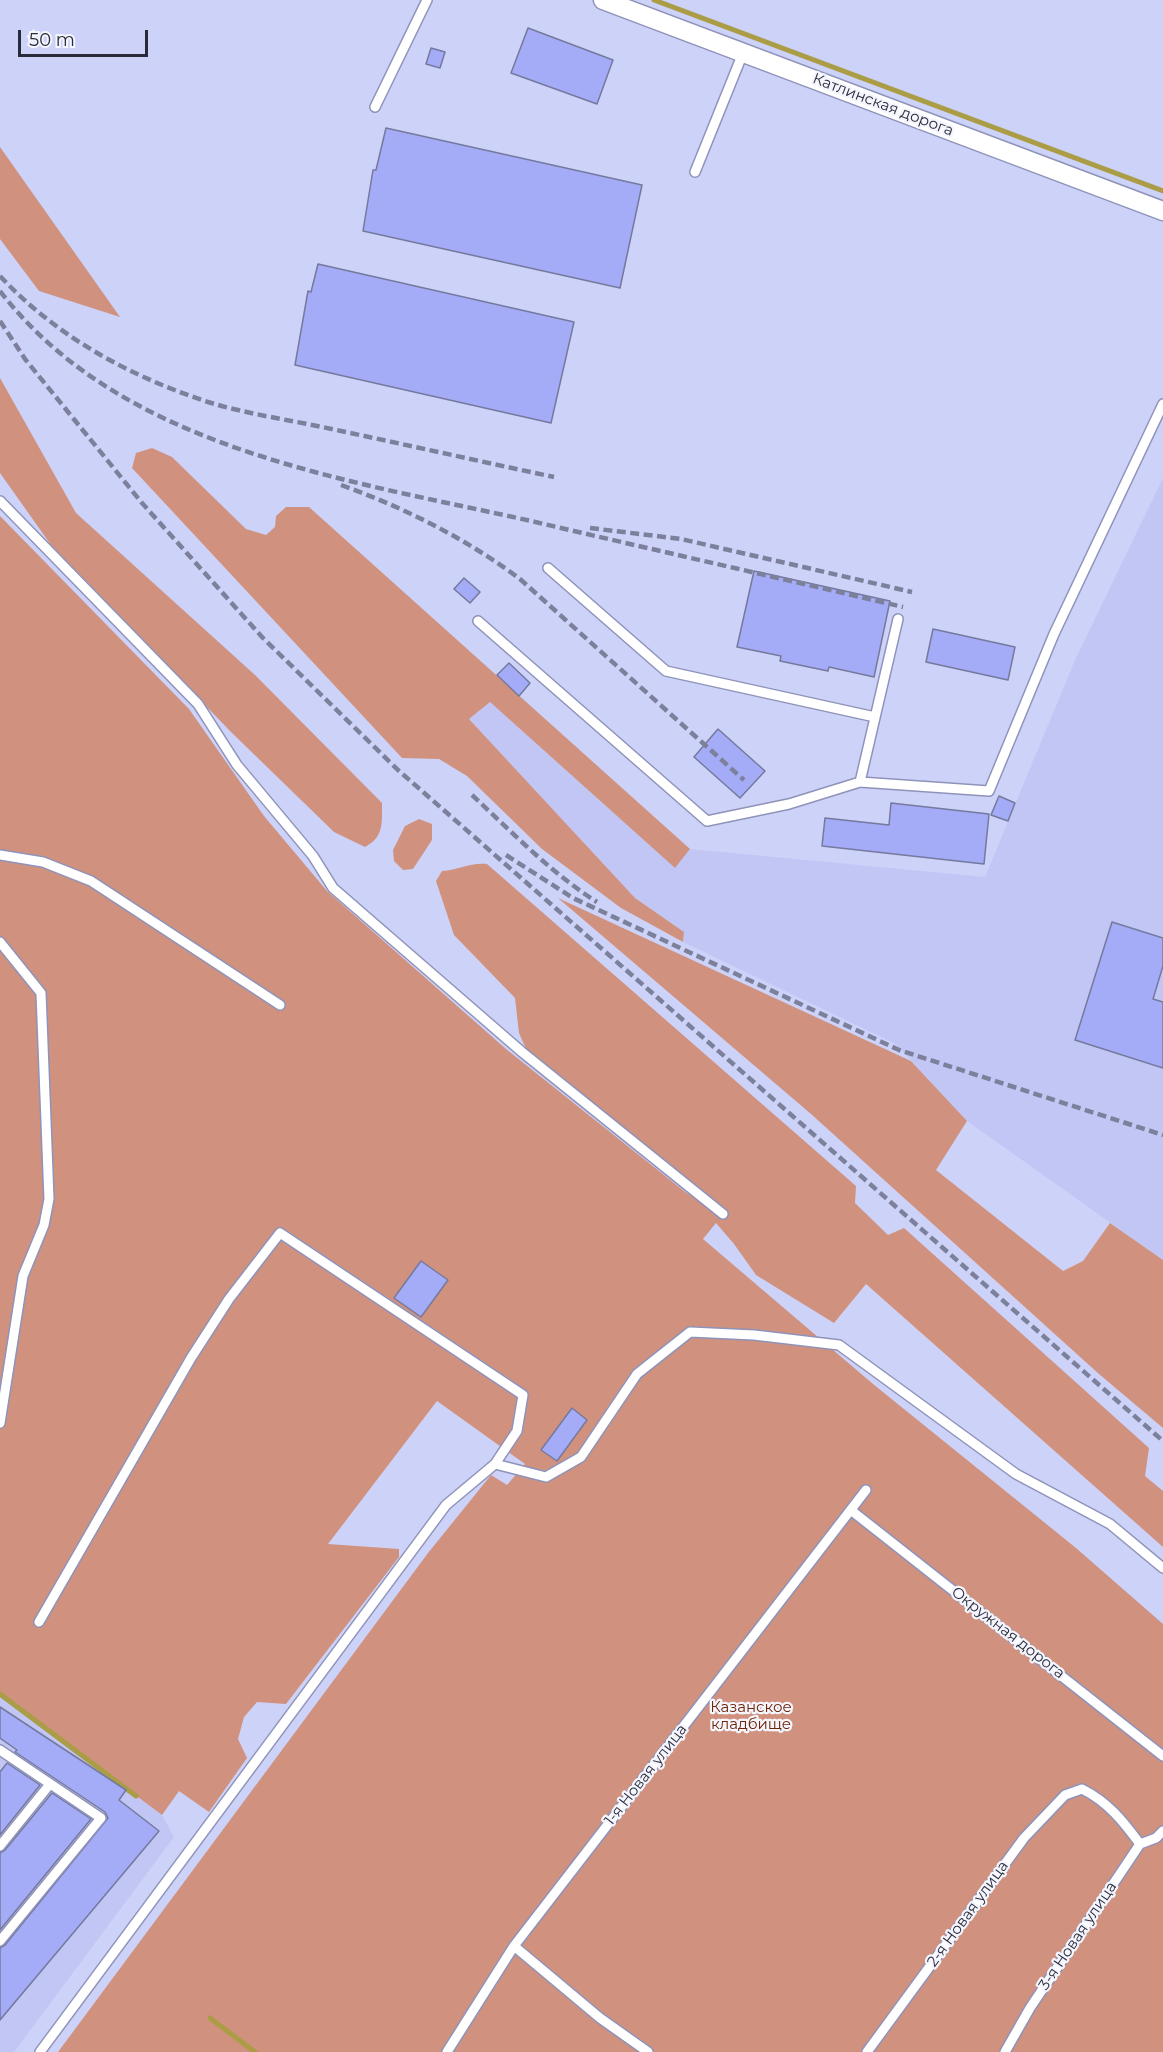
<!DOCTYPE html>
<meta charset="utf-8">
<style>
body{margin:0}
#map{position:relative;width:1163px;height:2052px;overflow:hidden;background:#cdd2f9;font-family:Montserrat,sans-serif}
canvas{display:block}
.scale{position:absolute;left:18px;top:30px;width:130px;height:27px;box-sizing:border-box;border:3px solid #292b3a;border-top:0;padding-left:8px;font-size:18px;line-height:21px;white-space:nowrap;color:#292b3a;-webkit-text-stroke:4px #f4f5fd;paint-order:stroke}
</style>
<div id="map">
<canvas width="1163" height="2052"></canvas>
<div class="scale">50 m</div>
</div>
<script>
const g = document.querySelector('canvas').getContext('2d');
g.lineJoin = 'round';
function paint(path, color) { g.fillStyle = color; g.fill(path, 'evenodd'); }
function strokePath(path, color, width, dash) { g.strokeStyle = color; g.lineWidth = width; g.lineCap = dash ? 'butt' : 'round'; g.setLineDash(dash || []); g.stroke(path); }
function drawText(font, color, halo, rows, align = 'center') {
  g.font = font + ' Montserrat,sans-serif'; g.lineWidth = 4.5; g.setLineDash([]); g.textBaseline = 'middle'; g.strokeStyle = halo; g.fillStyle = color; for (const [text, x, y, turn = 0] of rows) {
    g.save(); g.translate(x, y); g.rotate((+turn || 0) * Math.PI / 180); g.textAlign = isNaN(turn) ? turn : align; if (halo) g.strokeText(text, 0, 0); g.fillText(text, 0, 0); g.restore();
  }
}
paint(new Path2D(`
 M1163,478V1260L967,1121L896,1044L683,942L684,932L635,898L469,719L490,702L675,868L690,849L985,877L1075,660Z
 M0,1694L162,1815L174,1837L14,2052H0Z`), '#c1c6f5');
paint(new Path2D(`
 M0,147L120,317L39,291L0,239Z
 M0,378L76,513L255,675L382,803C382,823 384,837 365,847L334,832L230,731L51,545L0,473Z
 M152,448L172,457L246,529L266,535L275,527L276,516L286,507H309L690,849L675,868L490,702L469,719L635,898L684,932L683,942L621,908L542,849L467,776L439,759L402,758L132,468L136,453Z
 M0,516L189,709L264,816L327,891L506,1049L689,1195L676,1180L530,1058L519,1033L515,998L454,935L436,881L442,871C459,870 471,862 487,864L856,1186L855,1203L888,1235L904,1228L1149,1448L1145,1476L1163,1491V1547L866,1284L834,1323L756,1275L734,1244L716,1223L703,1239L873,1384L1076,1548L1163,1624V2052H58L428,1553L491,1475L507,1485L525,1464L437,1401L328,1544L399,1549V1557L286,1704L257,1702L244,1717L238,1739L247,1758L209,1812L179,1791L162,1815L0,1694Z
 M419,819L432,824V840L413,869L403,870L394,861L393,850L405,826Z
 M558,898L911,1061L967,1121L936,1170L1063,1271L1083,1261L1110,1223L1163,1260V1428L1099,1374L811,1114Z`), '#d0927e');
strokePath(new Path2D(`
 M654,0L1163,191
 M0,1694L136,1796
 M210,2018L255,2052`), '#ab9c46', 5);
const building = new Path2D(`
 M528,28L613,60L597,104L511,73Z
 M431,48L445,52L440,68L426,64Z
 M386,128L642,185L620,288L363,231L373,170H376Z
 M318,264L574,322L551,423L295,365L308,291L311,292Z
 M754,571L890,601L874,677L829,667L828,671L780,661L781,656L737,647Z
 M464,578L480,592L470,603L454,589Z
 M933,629L1015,647L1008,680L926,662Z
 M509,663L530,683L519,696L497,675Z
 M718,729L765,771L740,798L694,757Z
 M999,796L1015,803L1008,821L991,815Z
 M891,803L989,814L984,864L822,846L825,818L889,825Z
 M1112,922L1163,938V966L1153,999L1163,1002V1068L1075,1040Z
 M421,1261L448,1280L421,1317L394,1298Z
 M572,1408L587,1420L557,1461L541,1450Z
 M0,1707L126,1790L119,1800L159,1831L0,2020V1948L5,1945L108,1818L105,1812L15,1752L17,1750L0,1738Z
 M7,1763L40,1785L0,1835V1772Z
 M52,1793L91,1819L0,1930V1853L5,1850Z`);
paint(building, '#a4acf7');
strokePath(building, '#75799d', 1.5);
const lane = new Path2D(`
 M375,107L427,0
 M695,172L743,53
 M0,501L198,704L237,765L313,856L333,888L522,1052L723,1214
 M548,568L666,671L875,717
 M478,621L707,821L789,804L860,782L989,791L1054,634L1163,404
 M860,782L898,619
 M0,855L43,862L91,881L280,1005
 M0,942L41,993L49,1199L44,1225L23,1276L0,1423
 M495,1464L546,1477L581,1457L637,1374L690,1332L754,1335L839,1345L1016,1474L1110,1524L1163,1568
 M852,1511L1163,1756
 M39,1622L191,1358L229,1299L280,1233L523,1395L517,1431L495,1464L446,1505L40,2052
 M0,1750L101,1818L0,1941
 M0,1846L50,1784
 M514,1946L600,2018L648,2052
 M447,2052L514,1946L866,1490
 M867,2052L1024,1838L1065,1795L1082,1789C1108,1802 1123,1821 1140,1844
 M1005,2052L1030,2008L1140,1844L1156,1838L1163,1831`);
const street = new Path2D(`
 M603,0L1163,211`);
strokePath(lane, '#8f93b9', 12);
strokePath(street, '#8f93b9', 21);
strokePath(lane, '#fff', 9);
strokePath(street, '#fff', 18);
strokePath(new Path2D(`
 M0,276C57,337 129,376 208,402C250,415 297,421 341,431C412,446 483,462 554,477
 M0,291C122,450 349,480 531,521C655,550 779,578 903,607
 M0,321L25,359L142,503L262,637L398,770L1163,1441
 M341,485C405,508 465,538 520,579L744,780
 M590,528L681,539L912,592
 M472,795C512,832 551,873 597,902
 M506,855L573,898L899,1050L1163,1135`), '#7d809b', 4.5, [9, 4.5]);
drawText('15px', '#292b3a', '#f4f5fd', [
 ["Катлинская дорога",883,105,21],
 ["Окружная дорога",1008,1633,38],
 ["1-я Новая улица",646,1775,-52],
 ["2-я Новая улица",968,1914,-54],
 ["3-я Новая улица",1078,1936,-56]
]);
drawText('15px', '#6e2507', '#f4f5fd', [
 ["Казанское",751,1708],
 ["кладбище",751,1725]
]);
</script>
